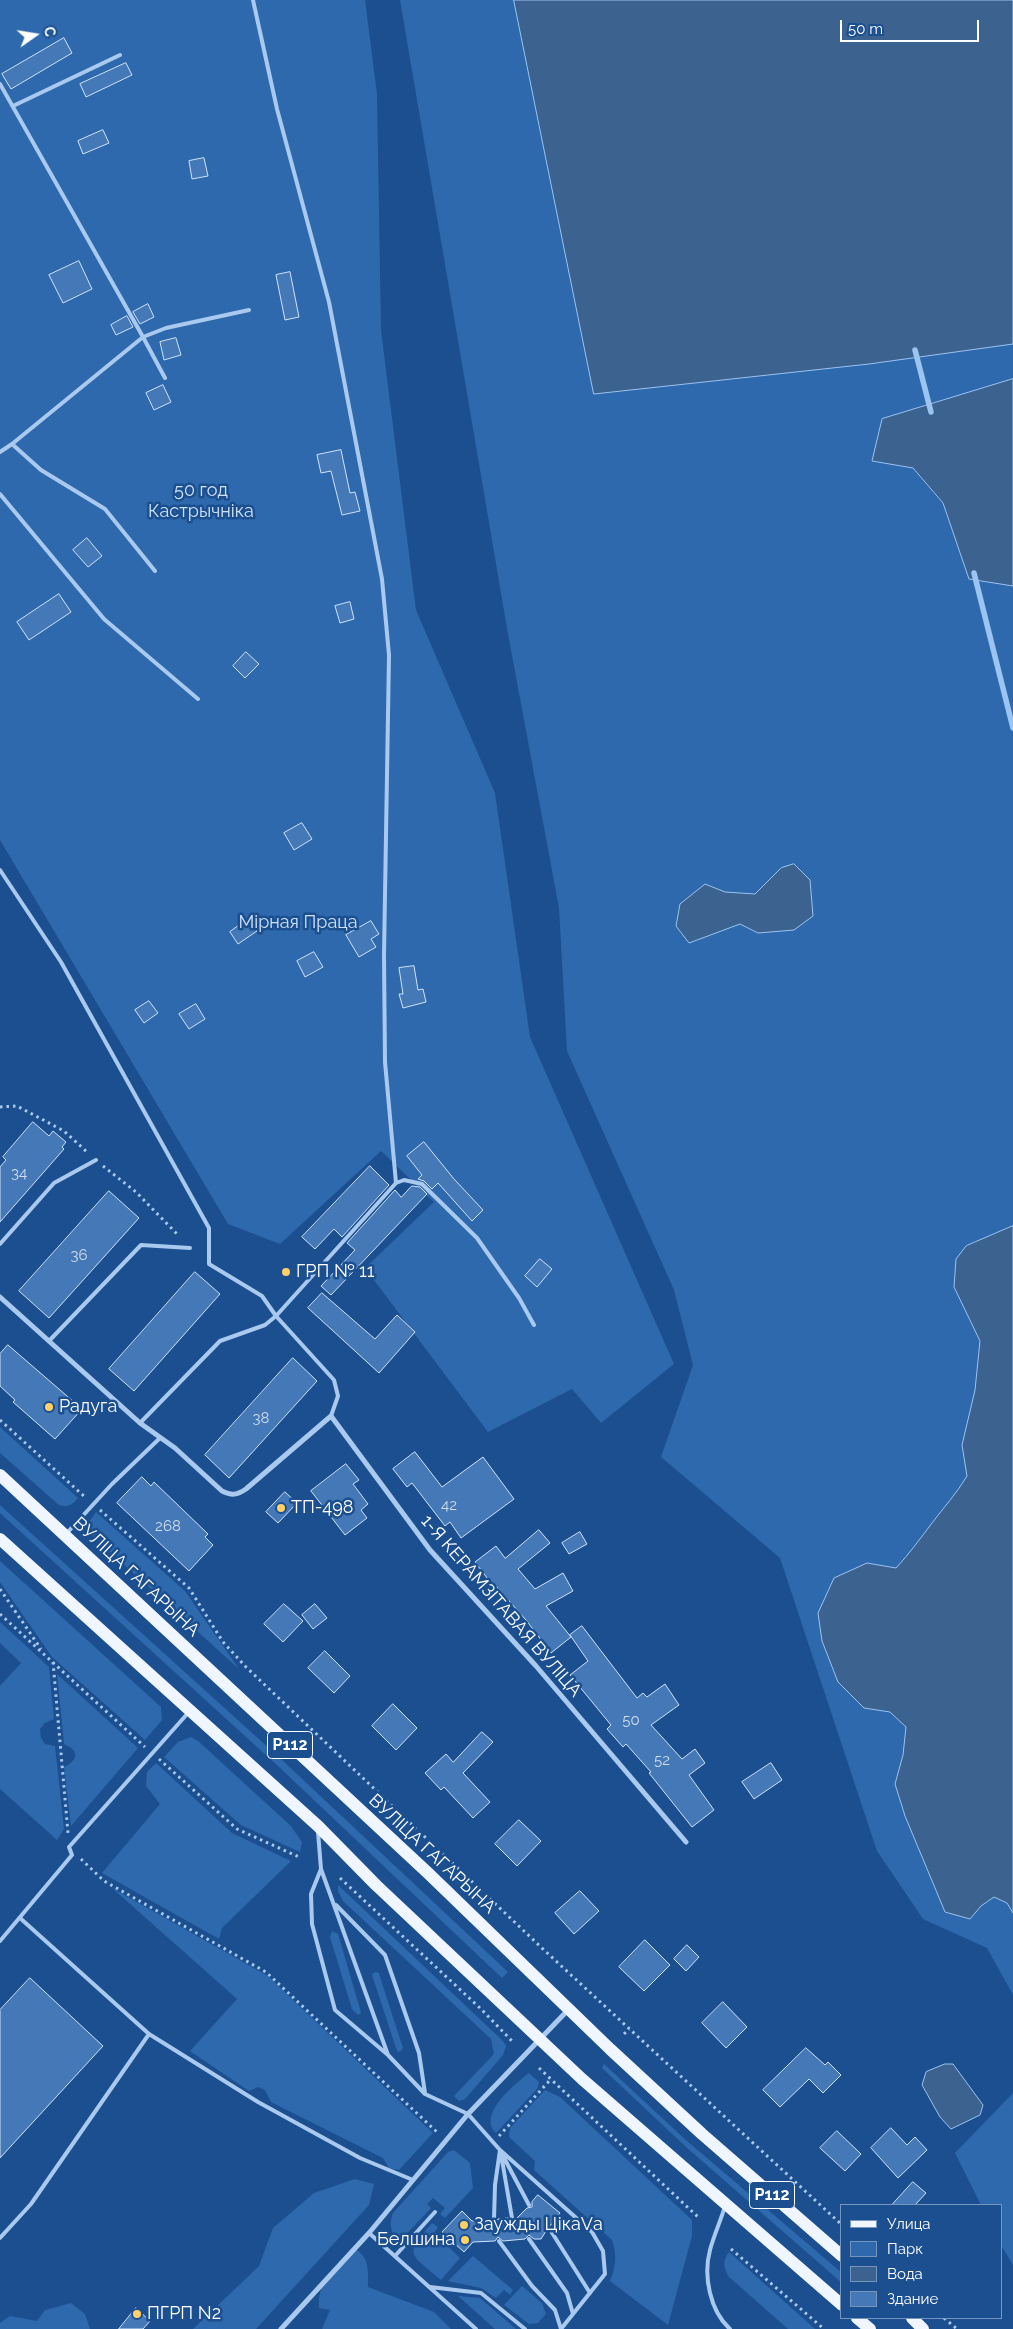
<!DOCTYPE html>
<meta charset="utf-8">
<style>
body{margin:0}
#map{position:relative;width:1013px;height:2329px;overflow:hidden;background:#1b4f8f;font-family:Raleway,sans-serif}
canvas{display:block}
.legend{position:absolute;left:840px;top:2204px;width:162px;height:115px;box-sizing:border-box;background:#1b4f8f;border:1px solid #7695bc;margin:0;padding:6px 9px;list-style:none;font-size:15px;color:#fff}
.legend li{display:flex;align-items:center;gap:10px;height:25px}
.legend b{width:25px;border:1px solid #7695bc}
.north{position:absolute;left:10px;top:10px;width:50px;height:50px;-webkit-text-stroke:4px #1b4f8f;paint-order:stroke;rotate:77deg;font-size:14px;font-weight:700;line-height:20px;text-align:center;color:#fff}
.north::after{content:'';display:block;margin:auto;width:18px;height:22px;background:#fff;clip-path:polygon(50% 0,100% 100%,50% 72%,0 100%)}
.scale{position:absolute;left:840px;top:20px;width:139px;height:22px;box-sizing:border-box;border:2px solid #fff;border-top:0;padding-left:6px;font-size:15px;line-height:18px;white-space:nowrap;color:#fff;-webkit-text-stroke:4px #1b4f8f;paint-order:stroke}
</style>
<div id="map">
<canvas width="1013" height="2329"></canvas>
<ul class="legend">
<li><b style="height:6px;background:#f0f6ff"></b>Улица</li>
<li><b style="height:14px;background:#2e69ad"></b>Парк</li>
<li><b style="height:14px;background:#3c6290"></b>Вода</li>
<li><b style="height:14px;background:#4478b7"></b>Здание</li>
</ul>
<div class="north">С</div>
<div class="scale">50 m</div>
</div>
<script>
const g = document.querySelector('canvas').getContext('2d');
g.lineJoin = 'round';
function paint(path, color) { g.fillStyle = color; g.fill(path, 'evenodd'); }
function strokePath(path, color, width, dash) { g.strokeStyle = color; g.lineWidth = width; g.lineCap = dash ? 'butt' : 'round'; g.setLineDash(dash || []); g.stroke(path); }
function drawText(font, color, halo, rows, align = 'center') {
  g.font = font + ' Raleway,sans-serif'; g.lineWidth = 5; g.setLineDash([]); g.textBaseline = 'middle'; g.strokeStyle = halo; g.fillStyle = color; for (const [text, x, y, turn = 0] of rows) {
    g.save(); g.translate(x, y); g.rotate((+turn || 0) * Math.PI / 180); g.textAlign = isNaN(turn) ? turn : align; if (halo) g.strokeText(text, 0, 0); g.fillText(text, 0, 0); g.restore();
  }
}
paint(new Path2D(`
 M0,0H365L377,94L381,330L416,610L495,793L530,1037L674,1364L601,1423L572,1389L488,1432L365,1268L434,1202L381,1151L280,1244L228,1224L0,840Z
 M400,0H514L594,394L869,364L1013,344V379L882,419L872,461L913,468L943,504L969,579L1013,586V1226L966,1246L969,1319L980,1341L975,1390L962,1445L968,1476C957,1493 944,1507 932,1523C920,1539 909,1554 896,1569L867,1563L864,1708L890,1712L906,1727L903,1755L895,1784L905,1816L945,1912L970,1919L981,1906L994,1897L1007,1903L1013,1913V1995L987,1948L923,1919L877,1851L780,1558L661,1457L693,1365L674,1290L567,1051L559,908L508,634ZM781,868L758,933L740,924L705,885L725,892L755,894Z
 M0,1427L78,1498C72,1505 68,1508 59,1505L0,1453Z
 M0,1505L281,1759L508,1972L502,1978L279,1767L0,1513Z
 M96,1512L185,1591L239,1669L89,1533L87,1525Z
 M0,1561L161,1707L162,1720L145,1740L52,1657L0,1582Z
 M0,1622L49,1667L54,1719L45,1723L40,1729L41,1738L45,1744L55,1746L64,1829L57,1840L0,1789V1686L21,1663L0,1643Z
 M57,1674L138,1748L71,1826L64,1767C79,1760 79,1750 64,1744Z
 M191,1737L198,1741L291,1826L302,1842L300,1852L241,1825L164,1757L178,1742Z
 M156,1763L232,1833L291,1861L222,1928L219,1939L102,1873L160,1804L146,1786L147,1772Z
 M338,1885L503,2041L506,2046L503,2055L465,2099L459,2101L454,2096L494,2054L491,2039L343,1901L338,1891Z
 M112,1888L268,1976L433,2133L399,2170L389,2168L383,2158L271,2102L265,2090L258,2087L249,2091L190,2051L237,1999Z
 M332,1931L338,1934L360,2009L361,2013L358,2015L352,2009L330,1937Z
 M375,1972L379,1973L380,1977L403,2048L401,2051L398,2052L396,2048L373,1978L372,1974Z
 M604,2064L687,2141L842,2273V2283L686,2147L602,2068Z
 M529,2073L539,2082L537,2089L496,2133C477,2114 515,2084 529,2073Z
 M545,2090L560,2097L692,2220V2236L668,2325L610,2281C616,2266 617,2255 612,2240L534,2170L535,2161L509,2137L510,2128Z
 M1013,2093V2265L1002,2247V2205H981L955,2153Z
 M454,2150L470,2163L473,2188L445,2218L440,2214L445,2208L433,2198L427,2204L431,2208L398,2243C392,2233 388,2225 393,2213L448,2152Z
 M355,2179L374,2184L369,2205L256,2329H193L259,2266L273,2228L314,2193Z
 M432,2223L438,2227L434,2233L460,2258L441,2280C410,2253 403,2256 432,2223Z
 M356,2249C370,2259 368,2272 368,2287L434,2312L451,2329H322L330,2310L319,2308C317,2280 336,2265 356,2249Z
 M729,2252L815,2329H788L728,2276C724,2267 722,2261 729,2252Z
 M473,2256L513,2290L510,2295L504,2290L496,2298L481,2288L448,2281Z
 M522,2286L542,2303L546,2314L538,2323L529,2324L504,2305Z
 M458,2296L480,2298L516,2329H495Z
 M71,2303L85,2314L90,2329H0V2323L10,2316L37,2321L45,2310Z`), '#2e69ad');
const water = new Path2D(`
 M514,0H1013V344L869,364L594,394Z
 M1013,379V586L969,579L943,503L913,468L872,461L882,419Z
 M794,864L810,880L813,916L794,930L758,933L740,924L689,943L676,926L680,904L705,884L725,892L755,894L781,868Z
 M1013,1226V1913L1007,1903L994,1897L981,1906L970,1919L945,1912L905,1816L895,1784L903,1755L906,1727L890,1712L864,1708L838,1682L822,1641L818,1613L834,1578L867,1563L896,1568C909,1554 920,1539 932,1523C944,1507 957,1493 967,1476L962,1445L975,1390L980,1341L954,1287L956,1259L966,1246Z
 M945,2064H953L983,2105L980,2115L951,2129L940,2117L922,2085L926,2072Z`);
paint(water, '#3c6290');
strokePath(water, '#9cc4f0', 1);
strokePath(new Path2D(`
 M915,350L931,412
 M974,573L1013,728`), '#9cc4f0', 5.5);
const building = new Path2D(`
 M64,38L72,53L11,89L2,74Z
 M126,63L132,75L86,97L80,84Z
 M103,130L109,143L83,154L78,141Z
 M204,158L208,176L192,179L189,161Z
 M79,261L92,289L63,303L49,275Z
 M290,272L299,317L285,320L276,275Z
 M148,304L154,317L140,324L133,312Z
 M127,316L133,327L116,335L111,325Z
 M176,338L181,355L164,360L160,342Z
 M163,385L171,402L154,410L146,393Z
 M341,450L350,493L355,492L360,511L342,515L331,471L321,473L317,455Z
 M87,538L102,556L88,567L73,550Z
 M59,594L71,612L29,640L17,622Z
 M350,602L354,619L340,623L335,606Z
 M246,652L259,664L245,678L233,666Z
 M302,823L312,839L294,850L284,833Z
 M248,919L257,931L238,944L230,932Z
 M371,921L379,934L371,939L376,947L359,957L346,935Z
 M314,952L323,967L305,977L297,961Z
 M414,966L418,990L423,989L426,1002L403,1008L399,994H403L399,968Z
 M149,1001L158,1013L144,1023L135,1010Z
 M196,1004L205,1019L189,1029L179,1014Z
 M33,1122L49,1136L53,1131L66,1142L62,1147L64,1149L0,1222V1167L6,1160L3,1157Z
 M424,1142L454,1179L483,1210L472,1221L438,1183L432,1189L424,1181L418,1179L422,1175L407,1156Z
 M370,1166L389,1185L342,1237L334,1229L315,1249L302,1237Z
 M412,1186L420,1187L427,1194L331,1295L321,1286L355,1250L347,1243L395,1190L401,1197Z
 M109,1191L139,1218L49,1318L19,1291Z
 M540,1259L552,1269L537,1287L525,1276Z
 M195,1272L220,1294L134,1391L109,1369Z
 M322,1293L375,1339L397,1315L415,1332L379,1373L308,1308Z
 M8,1345L82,1409L55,1439L13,1402L15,1400L0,1386V1354Z
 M293,1358L317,1381L229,1478L205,1455Z
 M415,1452L442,1487L483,1457L514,1499L461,1538L450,1522L445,1526L412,1483L407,1487L393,1469Z
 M346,1464L359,1480L353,1484L368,1504L361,1510L367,1518L345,1535L311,1491Z
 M142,1477L151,1486L154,1482L208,1534L205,1537L213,1545L189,1571L117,1503Z
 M285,1492L297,1503L278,1523L266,1512Z
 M539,1530L550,1543L518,1569L535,1589L563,1573L573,1591L546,1606L571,1637L551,1653L526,1620L495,1585L493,1586L475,1562L496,1546L505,1558Z
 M580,1532L587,1544L569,1554L562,1543Z
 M284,1604L303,1621L283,1642L264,1624Z
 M315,1604L327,1618L313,1629L302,1615Z
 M582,1626L637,1698L643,1693L647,1697L665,1684L679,1705L651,1725L682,1759L695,1749L705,1763L689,1775L714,1810L692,1827L649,1773L651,1772L626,1744L623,1747L607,1729L611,1725L570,1675L588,1661L570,1635Z
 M325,1651L350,1676L334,1693L308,1668Z
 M393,1704L417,1728L396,1750L372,1726Z
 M482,1732L493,1742L463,1773L490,1802L473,1818L444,1787L441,1790L425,1773L446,1754L453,1762Z
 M771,1763L782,1780L754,1799L742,1782Z
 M519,1820L541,1841L517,1866L495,1844Z
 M580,1891L599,1911L574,1934L555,1913Z
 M645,1940L670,1965L644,1991L619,1967Z
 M687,1945L699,1957L686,1971L674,1959Z
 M30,1978L103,2046L0,2158V2010Z
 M723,2002L747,2027L726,2048L702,2023Z
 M806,2048L825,2065L828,2062L841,2075L823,2093L809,2079L780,2107L763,2090Z
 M891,2128L907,2145L915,2137L927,2150L898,2178L871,2148Z
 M837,2131L861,2154L845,2171L820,2148Z
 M913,2182L926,2193L915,2205H892Z
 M538,2195L560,2213L551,2225L546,2226V2231L541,2239H534L529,2235L525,2239L503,2241L498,2237L495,2241L473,2242L464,2252L442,2232L462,2211L472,2221L490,2219L494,2223L498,2219L508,2218L513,2222L527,2208L532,2207V2202Z
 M136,2308L150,2321L143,2329H119Z`);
paint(building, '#4478b7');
strokePath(building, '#cfe3fa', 1);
strokePath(new Path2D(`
 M0,1107L17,1106L64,1131L87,1152
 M103,1166L136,1192L179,1236
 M0,1420L86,1498
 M100,1510L189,1588L223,1642L246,1667L544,1950L842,2225
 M0,1589L41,1649
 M0,1614L145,1747
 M53,1662L68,1833
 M159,1759L237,1829L299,1857
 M81,1859L104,1881L266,1972L438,2133
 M340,1878L481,2009L512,2041
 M624,2034L629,2029
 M539,2068L698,2217
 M499,2136L551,2079
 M731,2249L824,2329
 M944,2318L957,2329`), '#a9c9ee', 3, [2.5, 4]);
strokePath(new Path2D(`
 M253,0L277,109L329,302L382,579L389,655L384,955L385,1062L396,1183
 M0,84L143,337L12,444
 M13,106L120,55
 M165,378L143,337L166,328L249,310
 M0,452L12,444L41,470L105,509L155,571
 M0,494L104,619L198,699
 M0,870L61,962L209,1228V1264L262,1296L276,1316L334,1380L338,1396L331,1416
 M0,1244L54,1183L96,1160
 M49,1341L141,1245L190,1248
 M140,1423L220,1341L265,1325L276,1316L396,1183L404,1180L422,1184L477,1238L519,1298L534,1325
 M66,1534L112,1484L160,1438
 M318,1832L321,1869L311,1894L312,1924L335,2010L388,2055L425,2094L468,2114L500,2150L592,2232L603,2251L605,2274L561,2329
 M321,1869L388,2055
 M336,1905L385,1955L419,2053L425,2093
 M0,1941L72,1855L69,1847L188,1713
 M149,2034L258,2102L360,2158L413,2180
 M501,2154L512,2218
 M502,2154L529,2205
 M725,2206C721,2220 714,2235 710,2250C703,2276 710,2311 730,2329
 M494,2219L495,2185L500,2150
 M549,2228L590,2293
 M369,2233L476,2329
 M0,2238L31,2204L149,2034L20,1918
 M529,2239L567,2293L573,2314
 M499,2241L532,2286L555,2310L561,2329
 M395,2256L435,2212
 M430,2287L481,2293L525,2329`), '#a9c9ee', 4);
strokePath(new Path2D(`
 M0,1297L140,1423L175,1448L222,1491C232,1496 237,1495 246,1489L331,1416L430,1550L536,1666L686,1842
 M281,2329L369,2233L468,2114L568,2010`), '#a9c9ee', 5);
strokePath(new Path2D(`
 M0,1475L428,1873L610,2049L702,2134L842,2256
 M0,1539L318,1826L376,1885L582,2079L842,2305
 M857,2318L870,2329
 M912,2318L923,2329`), '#f0f6ff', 12);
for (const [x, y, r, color] of [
 [286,1272,5,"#ffd166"],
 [49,1407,5,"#ffd166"],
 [281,1508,5,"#ffd166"],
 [464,2225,5,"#ffd166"],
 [465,2240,5,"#ffd166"],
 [137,2314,5,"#ffd166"]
]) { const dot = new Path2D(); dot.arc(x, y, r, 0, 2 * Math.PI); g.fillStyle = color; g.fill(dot); strokePath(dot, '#1b4f8f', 2); }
drawText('15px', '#d0dded', null, [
 ["34",19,1173],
 ["36",79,1255],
 ["38",261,1418],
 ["42",449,1505],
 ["268",168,1526],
 ["50",631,1720],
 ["52",662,1760]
]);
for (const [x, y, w] of [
 [290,1745,45],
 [772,2195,45]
]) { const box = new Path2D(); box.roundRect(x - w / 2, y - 13.5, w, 27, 4); g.fillStyle = '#1b4f8f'; g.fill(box); strokePath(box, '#fff', 1); }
drawText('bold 16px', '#fff', null, [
 ["Р112",290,1745],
 ["Р112",772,2195]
]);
drawText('18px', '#cfe3fa', '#1b4f8f', [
 ["50 год",201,491],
 ["Кастрычніка",201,512],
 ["Мірная Праца",298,923]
]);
drawText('18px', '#fff', '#1b4f8f', [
 ["ГРП № 11",296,1272],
 ["Радуга",59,1407],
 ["ТП-498",291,1508],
 ["Заужды ЦікаVа",474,2225],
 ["Белшина",455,2240,"right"],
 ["ПГРП N2",147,2314]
], 'left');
drawText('18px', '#fff', '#1b4f8f', [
 ["ВУЛІЦА ГАГАРЫНА",136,1577,43],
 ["1-Я КЕРАМЗІТАВАЯ ВУЛІЦА",501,1606,49],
 ["ВУЛІЦА ГАГАРЫНА",432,1854,43]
]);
</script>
